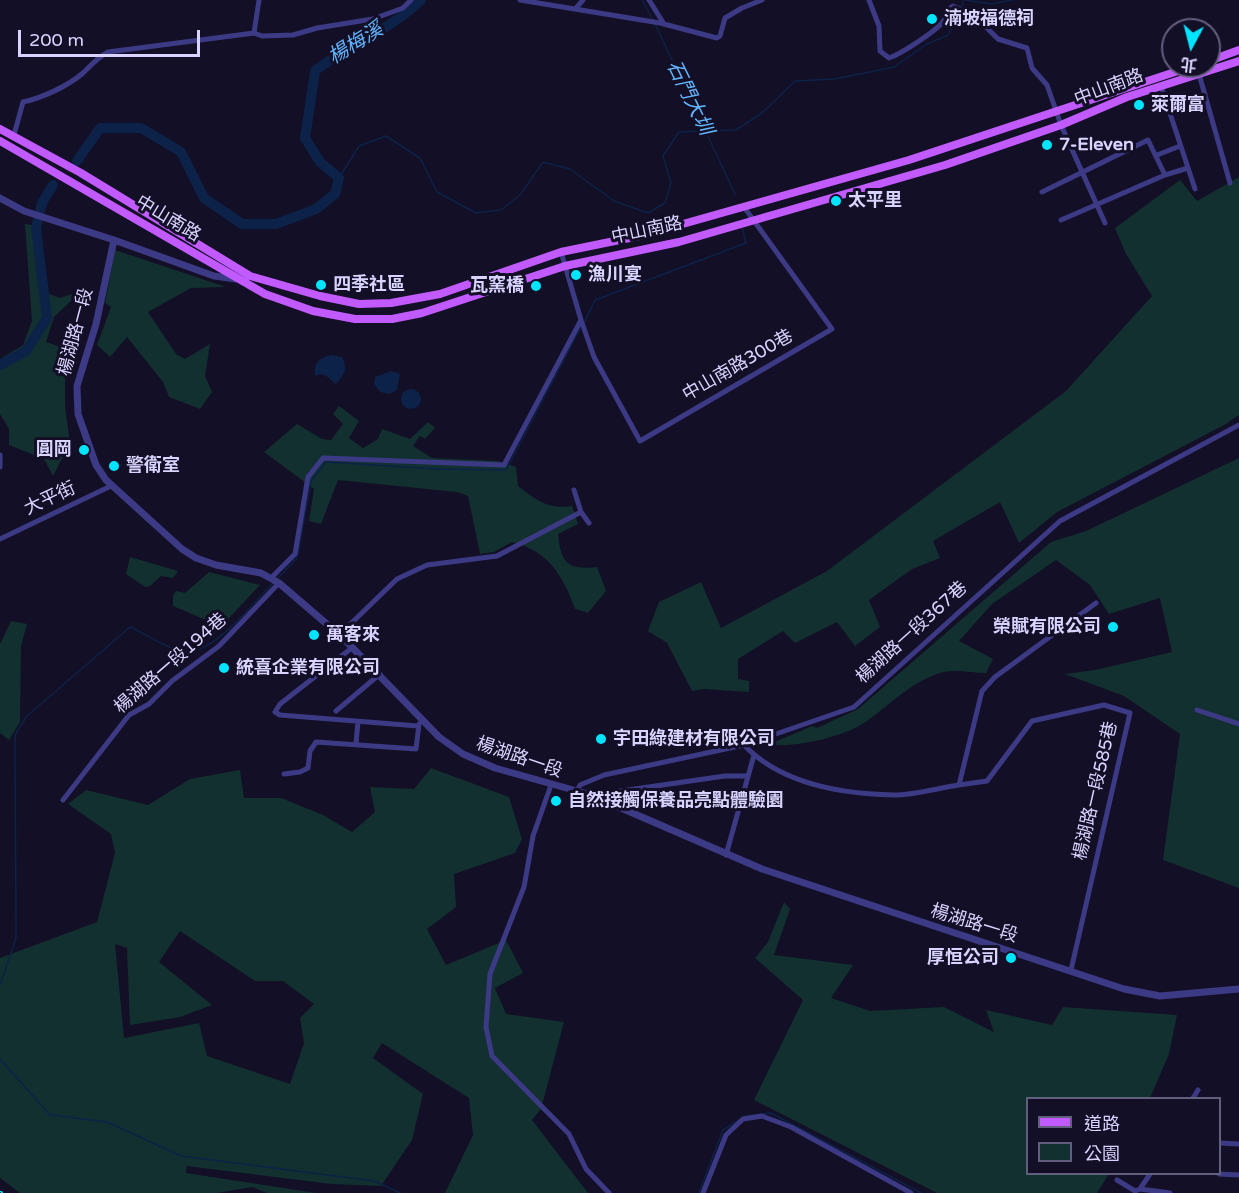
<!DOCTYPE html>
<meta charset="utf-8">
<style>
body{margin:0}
#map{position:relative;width:1239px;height:1193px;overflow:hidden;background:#130f26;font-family:"Varela Round","Noto Sans TC",sans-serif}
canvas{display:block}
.legend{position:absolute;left:1026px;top:1097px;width:195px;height:78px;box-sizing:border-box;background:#130f26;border:2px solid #625e7d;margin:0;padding:8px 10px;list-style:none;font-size:18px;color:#d9d4ff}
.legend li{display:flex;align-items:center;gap:12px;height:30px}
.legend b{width:30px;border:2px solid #625e7d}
.north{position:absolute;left:1161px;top:18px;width:60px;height:60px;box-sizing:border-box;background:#130f26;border:2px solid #625e7d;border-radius:50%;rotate:187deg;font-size:16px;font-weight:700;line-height:24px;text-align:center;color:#d9d4ff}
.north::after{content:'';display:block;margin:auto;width:21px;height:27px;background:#00e5ff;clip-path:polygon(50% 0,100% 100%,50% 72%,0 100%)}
.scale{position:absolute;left:18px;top:30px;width:182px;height:27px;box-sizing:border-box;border:3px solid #d9d4ff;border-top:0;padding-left:8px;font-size:18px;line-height:21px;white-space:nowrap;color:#d9d4ff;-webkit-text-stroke:4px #130f26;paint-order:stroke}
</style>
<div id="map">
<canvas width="1239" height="1193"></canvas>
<ul class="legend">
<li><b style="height:8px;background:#c25bff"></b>道路</li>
<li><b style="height:16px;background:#12302f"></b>公園</li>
</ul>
<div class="north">北</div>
<div class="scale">200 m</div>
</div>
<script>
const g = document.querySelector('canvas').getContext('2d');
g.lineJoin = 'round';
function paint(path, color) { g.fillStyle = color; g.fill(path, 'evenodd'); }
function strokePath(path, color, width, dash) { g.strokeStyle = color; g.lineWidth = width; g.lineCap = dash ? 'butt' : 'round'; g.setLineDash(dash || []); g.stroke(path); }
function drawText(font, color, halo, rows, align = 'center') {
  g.font = font + ' "Varela Round","Noto Sans TC",sans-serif'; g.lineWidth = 6; g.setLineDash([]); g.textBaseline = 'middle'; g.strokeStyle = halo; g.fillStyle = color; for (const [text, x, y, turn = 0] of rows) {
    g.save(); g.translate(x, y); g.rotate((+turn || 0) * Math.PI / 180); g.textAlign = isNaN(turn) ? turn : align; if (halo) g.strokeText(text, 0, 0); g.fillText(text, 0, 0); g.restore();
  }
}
paint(new Path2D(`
 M1239,177V415L1226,424L1057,512L1019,543L1000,502L933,541L940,558L912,569L869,600L880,627L855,646L837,622L795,643L783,631L738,659V679L749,681V692L704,689L692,691L667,643L648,631L659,602L701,582L721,628L827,571L1066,391L1152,296L1126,254L1115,228L1180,180L1197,201Z
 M25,224L32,225L40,290L60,298L72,294L71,301L54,317L46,342L75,352L65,378V407L70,443L53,476L44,459L9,445V429L0,414V359L23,345L32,321Z
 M115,250L226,287L191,288L148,312L176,354L185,359L210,344L205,376L212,392L200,409L169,397L163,382L127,337L110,357L97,345L111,307L105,303Z
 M339,406L359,421L349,438L363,448L378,439L382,429L410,439L428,422L435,428L425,439L420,436L413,446L432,458L498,461L516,467L518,486C536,500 549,510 572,506L578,524L558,534C561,564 568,570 597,567L606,591L588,613L575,609C563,576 549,551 512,542L494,552L480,554L468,496L457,492L338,480L321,524L309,521L314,489L264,452L297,424L322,439L331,440L343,424L333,414Z
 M1239,458V888L1163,860L1180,734L1124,696L1065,674L1095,670L1172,652L1160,598L1109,614L1090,585L1056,560L992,604L959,641L993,659L986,673C973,673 957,669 944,672C914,679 891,704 867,721C847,736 793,749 770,744L812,726L817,728L858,709L1051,542L1086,531Z
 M130,557L178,571L173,578L161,576L150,586L145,587L126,574Z
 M209,572L260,585L213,635L206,620L173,606V596L176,591L185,593Z
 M11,621L27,624L21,646L20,722L9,740L0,733V644Z
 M431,768L509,797L522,839L515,853L454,874L456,907L427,929L446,965L506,940L523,973L495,988L506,1014L564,1022L541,1109L532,1120L588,1193H445L473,1135L469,1098L382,1043L373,1058L423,1094L412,1140L381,1186L331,1184L187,1166L186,1173L316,1193H267L252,1187L217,1193H20L0,1178V958L97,922L115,853L111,834L68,804L86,790L148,805L190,779L240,770L244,798H281L323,815L352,832L375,812L370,787L414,789ZM180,931L255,981H283L314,1004L300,1018L304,1043L290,1084L207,1056L199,1023L124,1038L115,944L127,948L130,1025L180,1017L212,1005L159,962Z
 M784,902L790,909L774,955L853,965L831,998L870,1011L944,1007L994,1032L986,1010L1052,1025L1063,1007L1177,1015L1169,1054L1150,1098H1028V1174H1109L1097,1193H937L754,1100L803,1000L755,958L768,942Z`), '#12302f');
paint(new Path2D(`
 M331,355L342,357C348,369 345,374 336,384C328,379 326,371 315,376C314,362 318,359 331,355Z
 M391,371L400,374L397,390L390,394L380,392L374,384L375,377Z
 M401 399a10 10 0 1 1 20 0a10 10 0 1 1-20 0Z`), '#0c2248');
strokePath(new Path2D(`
 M642,0L653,20
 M965,0L991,4L1013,0
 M961,7L964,0
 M655,24L736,196
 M339,178L359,146L386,136L420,158L437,192L476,213L501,210L520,195L543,162L570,169L614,201L648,213L665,203L671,183L663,156L679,132L736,130L762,113L795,81L835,79L894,67L927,44L948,35L959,12
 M584,323L595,300L746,243L742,227
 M276,580L297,558L311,481L326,462L438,469L506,470L581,327
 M0,985L16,938L15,735L27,716L130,627C146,634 164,647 181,651C212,658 253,603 273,583
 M0,1059L50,1115L107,1122L181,1156L374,1181L400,1193
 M745,1116L771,1113L921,1193
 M699,1193L723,1130L739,1120`), '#0c2248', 1.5);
strokePath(new Path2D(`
 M77,161L100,128H141L181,152L204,198L242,224H276L316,209L335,194L339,178L320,162L305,138L315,71C348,45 391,30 421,0
 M0,365L26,351L47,318L36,228L42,203L53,185`), '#0c2248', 10);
strokePath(new Path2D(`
 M520,0L660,23L717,38L720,36L725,18L742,8L762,0
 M649,0L664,24
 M869,0L879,26L880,51L889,58C901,54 931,34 940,25C947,19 945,10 953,6L974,15L998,39L1027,48L1032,68L1047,85L1061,125L1105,223
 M577,7L583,0
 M254,33L259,0
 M1199,74L1230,183
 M1161,86L1195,189
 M14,135L23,102C42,98 68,86 83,73C92,64 97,58 108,52L254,33L262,36L293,35L317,28L373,19L403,8L411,0
 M1157,155L1180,146
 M1165,175L1188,168
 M1042,192L1148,140L1165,175L1061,220
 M581,320L594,357L640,441L832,329L744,207
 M0,455V467
 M574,490L581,512L589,523
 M0,539L113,485
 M271,578L295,554L308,477L323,458L504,465L581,320L561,252
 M339,635L397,579L427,565L497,556L581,512
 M353,647L280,704L275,712L280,715L418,726
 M1197,710L1239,724
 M336,711L380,674
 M356,744L358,721
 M744,745C781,784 842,794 894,795C915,795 938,788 959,785L982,691L995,677L1096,603
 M284,774L300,772L308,768L310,751L316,742L416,749L419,724
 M551,785L533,836L524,887L490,974L486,1027L492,1056L569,1134L586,1169L609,1193
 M959,785L987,781L1032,721L1104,705L1130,713L1071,970
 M576,793L580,785L604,775L744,745L854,707L1060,521L1239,425
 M593,795L725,776H746
 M63,800L129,715L149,704L172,681L219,646L279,583
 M726,855L754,755
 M1193,1098L1198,1090
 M1220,1143L1239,1144
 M1219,1174L1239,1175
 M1117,1180L1135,1191L1140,1189L1150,1174
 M1140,1189L1170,1193
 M703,1193L726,1135L743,1119L762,1116L791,1127L911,1193`), '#3d3a85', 5);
strokePath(new Path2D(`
 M0,198L24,211L114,240L96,324L77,386L78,414L96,465L106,480L182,549L196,558L216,565L261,573L279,583L343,638L439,737L463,754L495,768L591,795L762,869L1124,989L1160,996L1239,989
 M114,240L214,276L236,279`), '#3d3a85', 7);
strokePath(new Path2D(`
 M1209,61L1239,50
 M0,129L81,173L250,276L320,296L359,304L391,303L440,294L561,252L644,235L909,160L1193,66
 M0,141L265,294L313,311L355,319H392L422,313L565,266L679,242L945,165L1061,125L1127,97L1239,61`), '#c25bff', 8);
const rail = new Path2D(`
 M0,1193H1`);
strokePath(rail, '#00e5ff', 4);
strokePath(rail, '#130f26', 1.5, [4.5]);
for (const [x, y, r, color] of [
 [932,19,6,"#00e5ff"],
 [1139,105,6,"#00e5ff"],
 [1047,145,6,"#00e5ff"],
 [836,201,6,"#00e5ff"],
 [576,275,6,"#00e5ff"],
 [321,285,6,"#00e5ff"],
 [536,286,6,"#00e5ff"],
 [84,450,6,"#00e5ff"],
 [114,466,6,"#00e5ff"],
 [1113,627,6,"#00e5ff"],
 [314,635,6,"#00e5ff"],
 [224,668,6,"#00e5ff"],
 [601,739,6,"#00e5ff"],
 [556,801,6,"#00e5ff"],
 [1011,958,6,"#00e5ff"]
]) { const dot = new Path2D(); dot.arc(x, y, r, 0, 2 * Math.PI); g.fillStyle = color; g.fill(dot); strokePath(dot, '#130f26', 2); }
drawText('bold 18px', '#d9d4ff', '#130f26', [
 ["湳坡福德祠",944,19],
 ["萊爾富",1151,105],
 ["7-Eleven",1059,145],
 ["太平里",848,201],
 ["漁川宴",588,275],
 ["四季社區",333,285],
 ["瓦窯橋",524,286,"right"],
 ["圓岡",72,450,"right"],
 ["警衛室",126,466],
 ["榮賦有限公司",1101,627,"right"],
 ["萬客來",326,635],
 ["統喜企業有限公司",236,668],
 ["宇田綠建材有限公司",613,739],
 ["自然接觸保養品亮點體驗園",568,801],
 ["厚恒公司",999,958,"right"]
], 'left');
drawText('18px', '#d9d4ff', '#130f26', [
 ["中山南路",1109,88,-21],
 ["中山南路",168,219,31],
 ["中山南路",647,231,-12],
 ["楊湖路一段",76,332,-75],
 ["中山南路300巷",738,366,-30],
 ["大平街",50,499,-25],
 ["楊湖路一段367巷",912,633,-42],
 ["楊湖路一段194巷",171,664,-41],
 ["楊湖路一段",519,758,19],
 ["楊湖路一段585巷",1096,791,-77],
 ["楊湖路一段",974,924,17]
]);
drawText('italic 20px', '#62b6ff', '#130f26', [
 ["楊梅溪",356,44,-32],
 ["石門大圳",689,98,64]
]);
</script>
